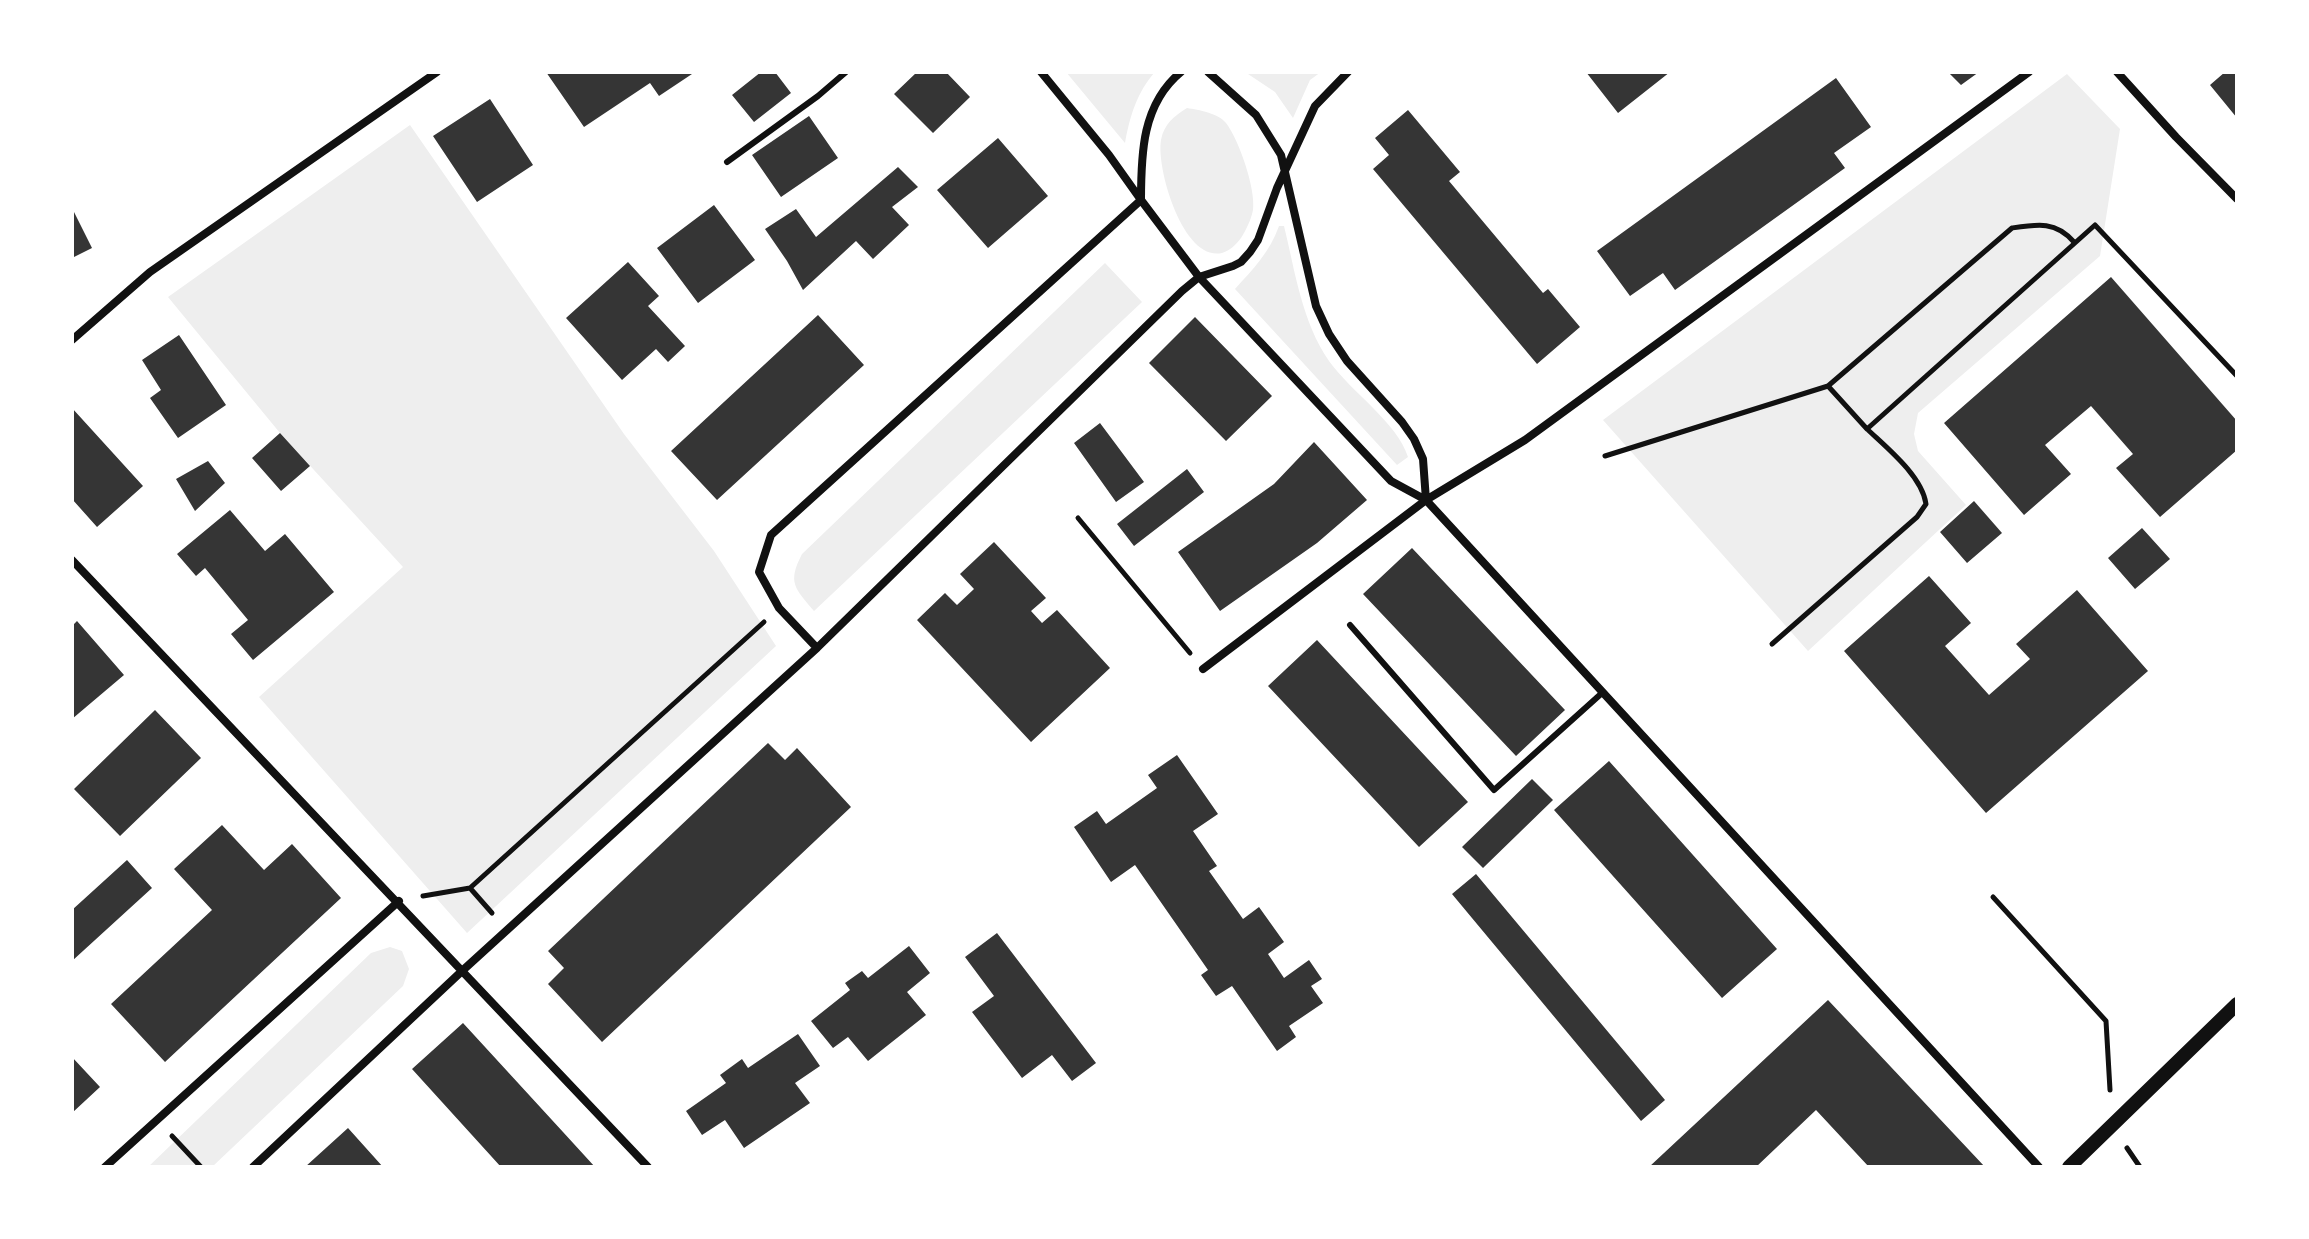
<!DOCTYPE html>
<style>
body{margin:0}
#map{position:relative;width:2309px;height:1239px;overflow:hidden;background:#fff;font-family:Arial,sans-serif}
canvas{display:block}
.frame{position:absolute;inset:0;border:74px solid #fff;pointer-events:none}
</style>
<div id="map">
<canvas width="2309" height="1239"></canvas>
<div class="frame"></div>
</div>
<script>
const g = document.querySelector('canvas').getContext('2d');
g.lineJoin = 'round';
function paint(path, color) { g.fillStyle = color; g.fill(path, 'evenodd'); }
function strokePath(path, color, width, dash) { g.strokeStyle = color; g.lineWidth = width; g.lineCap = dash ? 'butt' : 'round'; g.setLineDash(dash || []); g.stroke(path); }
paint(new Path2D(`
 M1066,72H1155C1137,92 1130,116 1125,143Z
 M1245,72H1321L1310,80L1293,118L1275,92Z
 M2067,74L2120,129L2100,256L1918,413L1914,434L1918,451L1966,505L1808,651L1603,420Z
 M1187,108C1199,110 1218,113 1226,123C1239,140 1256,189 1253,210C1251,220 1246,230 1241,238C1236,245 1229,251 1222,253C1183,262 1156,168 1161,140C1164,124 1174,116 1187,108Z
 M410,125L624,434L714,551L776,646L467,933L259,697L403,567L280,433L168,297Z
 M1279,226H1284C1295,271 1302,322 1329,361C1351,392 1397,422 1408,457L1397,465L1235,289C1253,269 1270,252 1279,226Z
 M1105,263L1142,302L814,611C795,588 787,583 802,554Z
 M390,947L402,951L409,969L403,986L212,1167H148L371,953Z`), '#eee');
paint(new Path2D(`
 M546,72H695L659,96L650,83L584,127Z
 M761,72H775L791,93L754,122L732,95Z
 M917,72H946L970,97L933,133L894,94Z
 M1586,72H1670L1618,113Z
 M1948,72H1979L1961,85Z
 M2225,72H2237V118L2210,85Z
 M1836,78L1871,127L1834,153L1845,168L1675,290L1663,273L1630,296L1597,251Z
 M490,99L533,165L477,202L433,136Z
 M1408,110L1460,172L1449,181L1543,293L1548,289L1580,327L1537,364L1373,169L1389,155L1375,138Z
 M809,116L838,158L781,197L752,155Z
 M998,138L1048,196L988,248L937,190Z
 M898,167L918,187L892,207L909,225L873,259L856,241L803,290L787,261L765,229L796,209L816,237Z
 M714,205L755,260L698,303L657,248Z
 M72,208L92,248L72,258Z
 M628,262L659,296L648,306L685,346L668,362L656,349L622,380L566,318Z
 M2111,277L2237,421V450L2160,517L2116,468L2133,454L2091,406L2045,445L2071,474L2024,515L1944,423Z
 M818,315L864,365L717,500L671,451Z
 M1195,317L1272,396L1226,441L1149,363Z
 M179,335L226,405L178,438L150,398L161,390L142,360Z
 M72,408L143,486L97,527L72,499Z
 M1100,423L1144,482L1116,502L1074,443Z
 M280,433L310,466L281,491L252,458Z
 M1314,442L1367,500L1317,543L1220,611L1178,552L1274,484Z
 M208,461L225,483L195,511L176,479Z
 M1187,469L1204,492L1134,546L1117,524Z
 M1974,501L2002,533L1967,563L1940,532Z
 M230,510L265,551L285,534L334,592L253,660L231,634L248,620L205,568L196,576L177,554Z
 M2142,528L2170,559L2135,589L2108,558Z
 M994,542L1046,598L1031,611L1042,623L1057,610L1110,668L1031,742L917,620L945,593L957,605L974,589L960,574Z
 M1412,548L1565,710L1516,756L1363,594Z
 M1929,576L1971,623L1945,646L1989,695L2030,659L2016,644L2077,590L2148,671L1986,813L1844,651Z
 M77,621L124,675L72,719V626Z
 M1317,640L1468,802L1419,847L1268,686Z
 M155,710L201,758L120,836L74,789Z
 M768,743L785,760L797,748L851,807L602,1042L548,984L564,968L548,951Z
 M1177,755L1218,814L1193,831L1217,866L1209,871L1243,919L1259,907L1284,942L1268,954L1284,978L1309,960L1322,979L1311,986L1323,1003L1289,1026L1296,1037L1277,1051L1232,986L1216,996L1201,975L1208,970L1135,865L1111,882L1074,827L1097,811L1106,824L1157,788L1148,775Z
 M1609,761L1777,949L1722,998L1554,810Z
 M1532,779L1553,800L1483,868L1462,847Z
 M222,825L264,870L292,844L341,898L165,1062L111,1004L212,910L174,869Z
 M127,860L152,888L72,961V910Z
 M1476,874L1665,1100L1641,1121L1452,894Z
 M997,933L1096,1063L1072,1081L1052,1055L1022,1078L972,1012L994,996L965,957Z
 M909,946L930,973L907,992L926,1015L868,1061L848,1037L833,1048L811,1021L850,990L845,983L862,971L868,978Z
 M1828,1000L1985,1167H1869L1816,1110L1756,1167H1649Z
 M463,1023L563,1132L595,1167H501L412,1069Z
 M798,1034L820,1066L795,1083L810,1103L744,1148L725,1120L702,1135L686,1111L726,1083L720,1075L742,1059L748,1068Z
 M72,1057L100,1087L72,1113Z
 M348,1128L383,1167H305Z`), '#353535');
strokePath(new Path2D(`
 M1828,386L1867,429
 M1605,456L1828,386L2012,228C2038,224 2056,221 2074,242
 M1078,518L1190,653
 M1772,644L1917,517L1926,504C1922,476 1887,448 1867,429L2095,225L2237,376
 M423,896L470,888
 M1993,897L2106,1021L2110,1090
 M492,913L470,888L764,622
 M172,1136L201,1167
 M2127,1148L2140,1167`), '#111', 5);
strokePath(new Path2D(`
 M727,162L818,96L846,72
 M1350,625L1494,790L1602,693`), '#111', 6);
strokePath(new Path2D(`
 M1041,72L1109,155L1141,200L1199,277L1391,481L1426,500L2039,1167
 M1208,72L1256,115L1281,155L1316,306L1329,334L1347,361L1402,422L1414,439L1423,459L1426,500
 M2117,72L2176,137L2237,199
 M1141,200C1141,154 1142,104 1181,72
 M72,340L150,272L437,72
 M72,560C265,761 457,963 648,1167
 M817,648L779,608L759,572L771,535L1141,200
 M1203,669L1426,500L1525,440L2029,72
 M105,1167L399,901
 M253,1167L462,971L817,648L1182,291L1199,277L1233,266L1241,262L1250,252L1258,240L1277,188L1315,106L1348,72`), '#111', 8);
strokePath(new Path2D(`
 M2069,1167L2237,1004`), '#111', 14);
</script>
